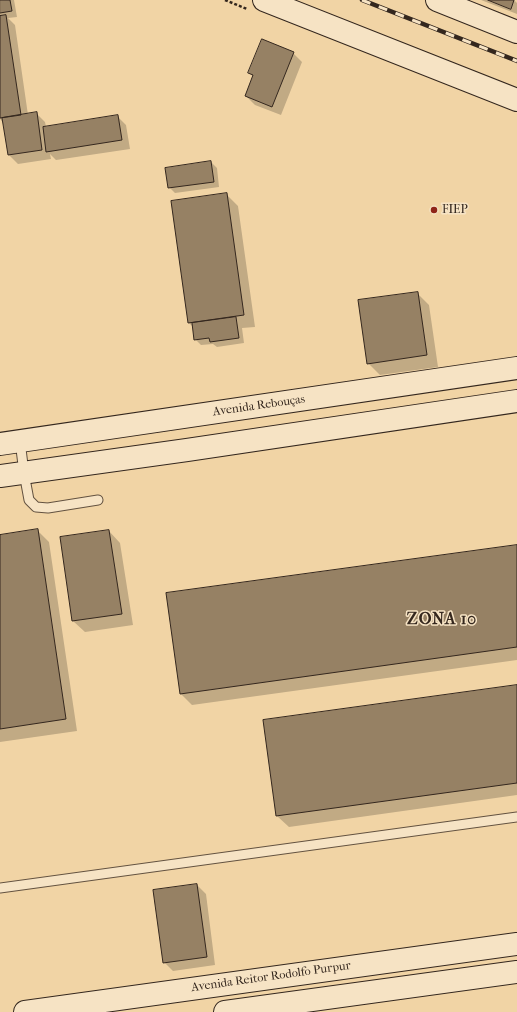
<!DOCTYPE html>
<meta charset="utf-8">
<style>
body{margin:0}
canvas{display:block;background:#f1d4a5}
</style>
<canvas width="517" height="1012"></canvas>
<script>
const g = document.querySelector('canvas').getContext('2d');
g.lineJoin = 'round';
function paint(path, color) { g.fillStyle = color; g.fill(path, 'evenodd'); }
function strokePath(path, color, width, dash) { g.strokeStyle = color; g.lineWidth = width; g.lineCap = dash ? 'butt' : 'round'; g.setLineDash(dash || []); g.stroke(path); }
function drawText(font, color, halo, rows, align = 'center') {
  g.font = font + ' "IM FELL French Canon",serif'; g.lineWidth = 3; g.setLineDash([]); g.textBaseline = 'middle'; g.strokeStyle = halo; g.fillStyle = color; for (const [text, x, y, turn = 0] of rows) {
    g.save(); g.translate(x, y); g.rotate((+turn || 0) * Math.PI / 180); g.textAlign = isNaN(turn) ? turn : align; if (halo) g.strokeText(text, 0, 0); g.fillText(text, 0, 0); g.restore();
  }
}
paint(new Path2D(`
 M0,0H14L17,17L8,18L15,25L28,115L36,113L45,122L46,127L117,116L126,125L130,149L56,160L50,154L51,159L18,164L9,155L4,124L0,119Z
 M481,0H514L517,3V14Z
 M293,53L302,62L281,115L255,105L246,96L254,77L249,73Z
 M211,162L217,168L219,187L175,193L169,187Z
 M226,194L238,206L255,327L242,328L244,343L217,347L213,344L201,345L195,339L193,327L189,323Z
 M417,293L429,305L438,367L380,375L368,363Z
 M37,530L49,542L77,731L0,742V536Z
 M109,531L120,543L133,625L85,632L73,621L61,538Z
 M517,546V660L192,705L181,694Z
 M517,686V795L289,827L277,816Z
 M197,885L206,894L215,965L173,971L164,962Z`), '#0003');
const building = new Path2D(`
 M0,0H10L12,11L0,13Z
 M488,0H514L511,9Z
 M6,15L21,115L0,118V16Z
 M262,39L294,52L272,107L245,96L253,75L248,73Z
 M37,112L42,150L8,155L2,118Z
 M118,115L122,140L46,152L43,127Z
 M211,161L214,182L168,188L165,168Z
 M227,193L244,315L188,323L171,201Z
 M418,292L427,355L367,364L358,300Z
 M236,317L239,338L210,342L209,338L194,340L192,323Z
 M38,529L66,719L0,729V535Z
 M109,530L122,614L72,621L60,537Z
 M517,545V647L180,694L166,593Z
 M517,685V783L276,816L263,720Z
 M197,884L207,957L163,963L153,890Z`);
paint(building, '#968164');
strokePath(building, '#34271e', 1);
const service = new Path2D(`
 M20,441L24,473L29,500L36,507L48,508L98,500
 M0,888L517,817`);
const secondary = new Path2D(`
 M264,0L517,100
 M437,0L517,32
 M0,444L517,368
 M0,476L187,450L517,401
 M25,1012L517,944
 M225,1012L517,972`);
strokePath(service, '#635240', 11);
strokePath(secondary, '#34271e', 24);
strokePath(new Path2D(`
 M225,0L247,9`), '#34271e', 2.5, [3, 2]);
strokePath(service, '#f6e3c4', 9);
strokePath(secondary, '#f6e3c4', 22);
const rail = new Path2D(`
 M362,0L517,61`);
strokePath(rail, '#34271e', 4.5);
strokePath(rail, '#f6e3c4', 3, [9]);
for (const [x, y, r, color] of [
 [434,210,4,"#8f2418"]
]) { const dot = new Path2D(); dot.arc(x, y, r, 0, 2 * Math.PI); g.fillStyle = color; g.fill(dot); strokePath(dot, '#f6e3c4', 1.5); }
drawText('12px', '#34271e', '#f6e3c4', [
 ["FIEP",442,210]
], 'left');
drawText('12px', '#34271e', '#f6e3c4', [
 ["Avenida Rebouças",259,406,-8],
 ["Avenida Reitor Rodolfo Purpur",271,977,-8]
]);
g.letterSpacing = '1px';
drawText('bold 16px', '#34271e', '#f6e3c4', [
 ["ZONA 10",442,620]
]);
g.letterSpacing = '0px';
</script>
